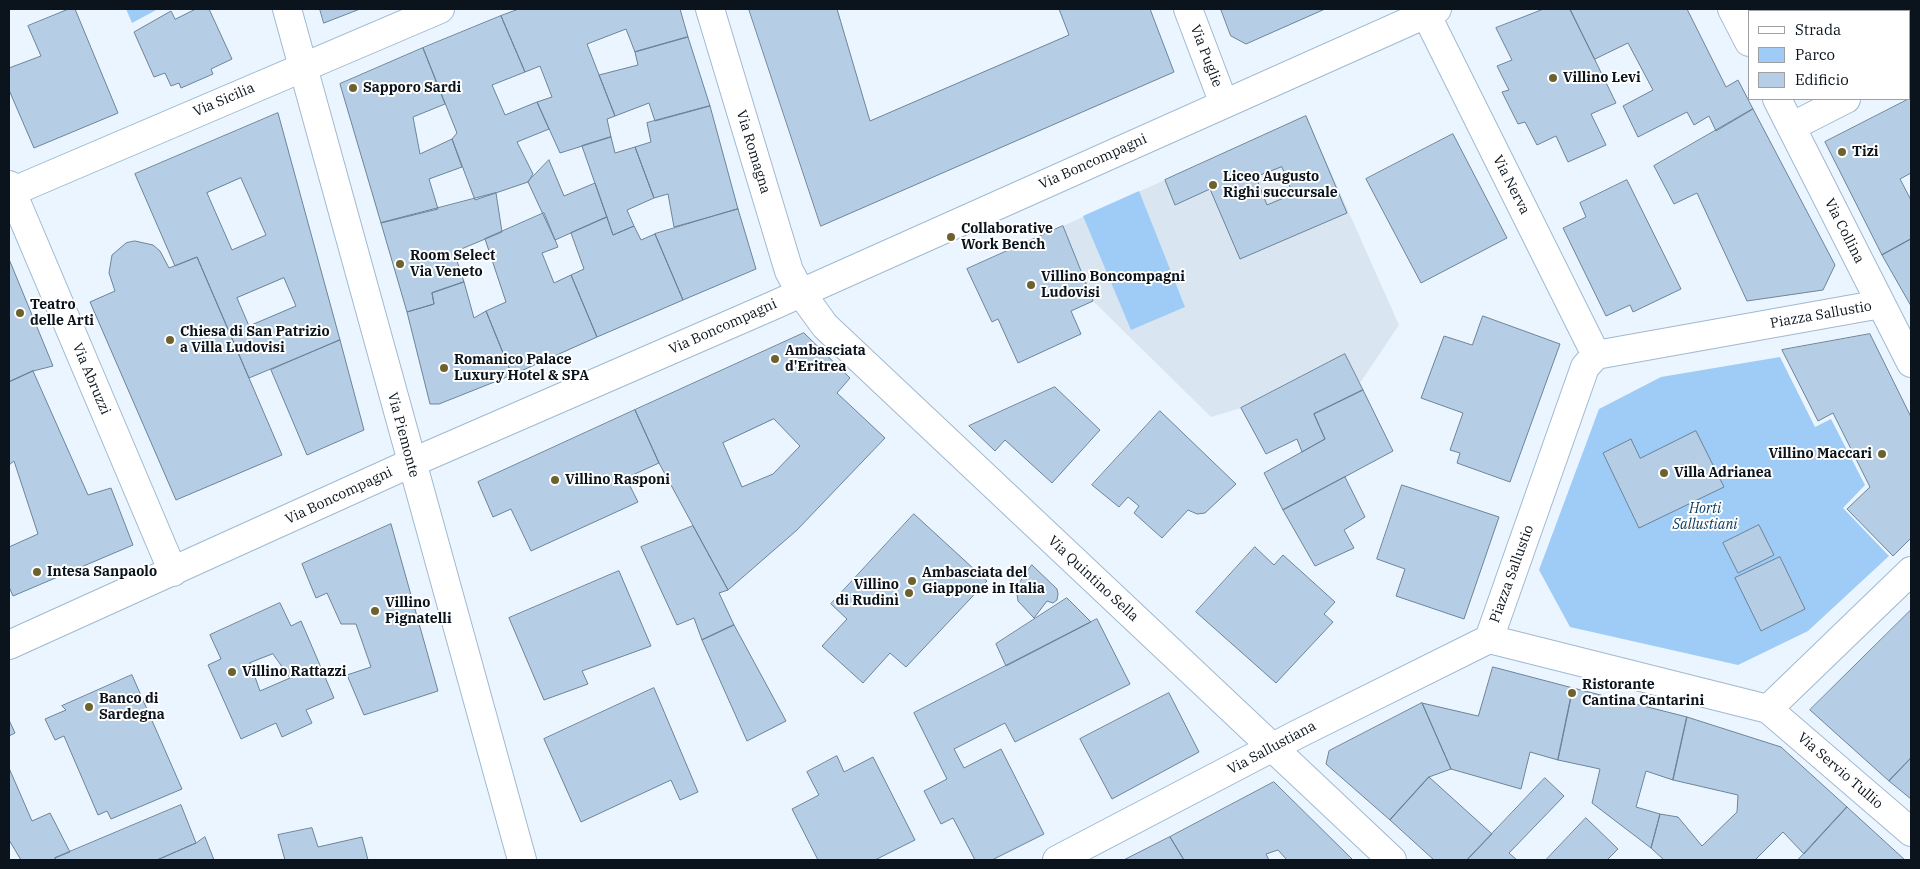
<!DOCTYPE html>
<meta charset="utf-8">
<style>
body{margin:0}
#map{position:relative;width:1920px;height:869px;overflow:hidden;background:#ebf5ff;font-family:"IBM Plex Serif",serif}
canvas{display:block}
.frame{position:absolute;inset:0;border:10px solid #0b141c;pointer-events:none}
.legend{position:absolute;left:1748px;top:10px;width:162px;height:90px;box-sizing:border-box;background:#fff;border:1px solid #9da1a4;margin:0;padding:6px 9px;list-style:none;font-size:15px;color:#0b141c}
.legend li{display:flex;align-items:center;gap:10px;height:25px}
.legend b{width:25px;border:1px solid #9da1a4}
</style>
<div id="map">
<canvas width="1920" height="869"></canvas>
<div class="frame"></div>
<ul class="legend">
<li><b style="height:6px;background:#fff"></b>Strada</li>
<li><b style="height:14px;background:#9eccf6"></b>Parco</li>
<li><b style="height:14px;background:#b5cee5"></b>Edificio</li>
</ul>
</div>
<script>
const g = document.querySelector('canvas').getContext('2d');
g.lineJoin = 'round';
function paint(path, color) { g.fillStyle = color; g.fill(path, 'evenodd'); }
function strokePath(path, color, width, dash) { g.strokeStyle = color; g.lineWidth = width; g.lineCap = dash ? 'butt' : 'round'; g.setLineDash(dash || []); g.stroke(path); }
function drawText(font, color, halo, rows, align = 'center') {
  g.font = font + ' "IBM Plex Serif",serif'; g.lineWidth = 4; g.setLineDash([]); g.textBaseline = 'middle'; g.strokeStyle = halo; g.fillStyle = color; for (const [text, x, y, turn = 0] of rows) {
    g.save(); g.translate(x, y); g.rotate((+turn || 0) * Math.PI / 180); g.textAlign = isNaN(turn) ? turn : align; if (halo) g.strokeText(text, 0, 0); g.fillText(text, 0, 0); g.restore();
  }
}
paint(new Path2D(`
 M1306,116L1399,325L1360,383L1345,354L1241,408L1211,417L1093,301L1063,226Z`), '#d9e6f1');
paint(new Path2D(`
 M126,9H158L132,23Z
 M1139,191L1185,307L1131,330L1083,216Z
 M1780,357L1815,427L1831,419L1865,485L1843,508L1889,556L1808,631L1738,665L1570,627L1539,570L1599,409L1661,377Z`), '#9eccf6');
const building = new Path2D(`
 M69,9H75L118,113L34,148L9,90V68L41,56L28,26Z
 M196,9H209L232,59L211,69L213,74L181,88L179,83L171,86L165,73L154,77L134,32L171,11L175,19Z
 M320,9H360L324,23Z
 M519,9H680L688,37L635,52L626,29L587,44L615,116L607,119L611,137L560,153L537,102L552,97L540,66L525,72L501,16Z
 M749,9H837L870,121L1069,35L1059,9H1150L1174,72L821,226Z
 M1221,9H1325L1246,44L1231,36Z
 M1544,9H1570L1616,103L1591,114L1606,145L1568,162L1556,136L1537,145L1525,122L1518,124L1502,92L1509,90L1497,66L1512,60L1496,28Z
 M1570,9H1687L1726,87L1738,80L1753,109L1716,131L1709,116L1694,125L1687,112L1638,137L1623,106L1653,90L1628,43L1595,59Z
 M1755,9H1771L1766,11H1757Z
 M1771,9H1911V42L1909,43V11H1766Z
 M501,16L525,72L492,85L505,115L537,102L549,129L517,142L533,174L528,182L475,200L452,139L457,133L423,48Z
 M688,37L710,106L655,121L649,103L615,116L599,75L638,65L635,52Z
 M423,48L445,104L413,117L420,154L452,139L462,167L429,179L438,209L381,223L340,84Z
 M1911,98V173L1900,179L1911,200V239L1882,255L1825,142Z
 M710,106L738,209L674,227L668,194L654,198L635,147L651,142L647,123Z
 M1753,109L1835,265L1823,290L1747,301L1697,193L1674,204L1654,166Z
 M278,113L340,340L249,378L197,257L175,266L135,174ZM241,178L266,235L232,250L207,193ZM284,278L296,306L249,326L237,298Z
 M1306,116L1347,213L1240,259L1210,189L1175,205L1165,180ZM1282,167L1293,194L1267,205L1256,177Z
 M1453,134L1507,238L1421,283L1366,179Z
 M611,137L615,153L635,147L654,198L627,210L634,226L613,235L582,146Z
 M549,160L564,196L595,183L607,217L555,240L528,182Z
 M1627,180L1681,289L1633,312L1630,305L1606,316L1563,228L1586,217L1580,203Z
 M496,193L502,232L454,252L464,282L432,293L434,304L407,312L381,223Z
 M738,209L756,269L683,300L655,234Z
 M544,213L558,247L542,253L554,283L571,275L597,337L512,375L486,311L506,302L485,239Z
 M607,217L613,235L634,226L641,240L655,234L683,300L597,337L571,275L584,269L571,233Z
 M1063,226L1093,301L1071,311L1081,334L1018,363L998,319L992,322L967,269Z
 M1911,239V306L1882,255Z
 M135,241L153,245L160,251L169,268L197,257L282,455L176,500L90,302L115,291L109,273L112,255L126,243Z
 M9,259L53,366L33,371L9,382Z
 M464,282L474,318L486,311L512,375L439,404H430L407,312L434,304L432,293Z
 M1483,316L1560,344L1510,482L1457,463L1460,453L1450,450L1463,413L1421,398L1444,336L1472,345Z
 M804,333L850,378L837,393L885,438L797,530L728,590L659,463L635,410ZM774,419L800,446L773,474L742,487L723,443Z
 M1870,334L1911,417V538L1893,556L1847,509L1870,487L1833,413L1818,421L1782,350Z
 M340,340L364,430L307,455L271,370Z
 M1345,354L1363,390L1314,414L1325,439L1302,452L1297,439L1266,454L1241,408Z
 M33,371L88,495L111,488L133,545L13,596L9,587V547L38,534L14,461L9,465V382Z
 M1055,387L1100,430L1052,483L1005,440L995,451L969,426Z
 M1363,390L1393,451L1283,510L1264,473L1325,439L1314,414Z
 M635,410L659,463L626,478L638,502L531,551L511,509L493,517L478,482Z
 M1160,411L1236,484L1205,513L1197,514L1188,510L1162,538L1134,513L1139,506L1128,497L1119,507L1092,485Z
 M1696,431L1724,487L1639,528L1603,453L1631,439L1640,458Z
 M1345,477L1365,517L1344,530L1354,548L1315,566L1283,510Z
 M1402,485L1499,517L1464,619L1396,596L1405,569L1377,559Z
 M914,514L987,581L906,667L890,653L863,683L822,646L847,619L831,604Z
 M391,524L438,691L364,715L347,675L371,667L356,624H341L327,593L316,598L302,564Z
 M1759,525L1774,555L1738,573L1723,543Z
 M693,526L728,590L719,593L734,625L702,640L694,618L677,625L641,547Z
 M1255,547L1274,565L1283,555L1335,602L1324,614L1333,622L1276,683L1196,612Z
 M1780,557L1805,609L1761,631L1735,578Z
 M1032,565L1057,589L1058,594L1057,600L1053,603L1047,601L1034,618L1018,601L1016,588Z
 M619,571L651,646L582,671L588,684L544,700L509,618Z
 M1067,598L1091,622L1006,666L996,644Z
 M280,603L291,626L301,621L334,698L306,710L312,723L282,737L276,723L241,739L208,665L221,659L210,635ZM273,654L290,678L260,691L250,663Z
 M1911,610V758L1889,781L1810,710Z
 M1097,619L1130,684L1015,742L1005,723L954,749L964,768L1001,749L1044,834L992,860H975L953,818L941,824L924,791L947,779L914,713Z
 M734,625L786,721L747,741L702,640Z
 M1493,667L1573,688L1558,760L1530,752L1521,789L1451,769L1422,703L1478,716Z
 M132,675L182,789L111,819L107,811L98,815L64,736L55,740L45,719L66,710L62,706Z
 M654,688L698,792L680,800L671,780L581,822L544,739Z
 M1573,688L1687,717L1673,780L1646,771L1636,807L1660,814L1651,848L1592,803L1600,769L1558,760Z
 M1169,693L1199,752L1112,799L1080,739Z
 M1422,703L1451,769L1429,777L1390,820L1326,764L1329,751Z
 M1687,717L1781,747L1847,807L1804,854L1783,832L1755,860H1664L1651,848L1660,814L1678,817L1702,846L1737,812L1738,795L1673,780Z
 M9,720L15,733L9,736Z
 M837,756L844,772L873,757L915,840L875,860H818L792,809L819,795L807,772Z
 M1911,758V799L1889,781Z
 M9,768L32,821L50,813L70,852L55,858L56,860H21L9,840Z
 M1429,777L1492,834L1467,860H1434L1390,820Z
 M1545,778L1564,796L1509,853L1517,860H1467Z
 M1274,782L1353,860H1287L1278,850L1266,854L1269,860H1184L1170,837Z
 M181,805L196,843L157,860H56L55,858Z
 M1847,807L1905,860H1798Z
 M1586,818L1618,849L1607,860H1546Z
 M312,828L318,847L362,837L368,860H285L278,835Z
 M205,837L214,860H157L196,843Z
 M1170,837L1184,860H1124Z`);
paint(building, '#b5cee5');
strokePath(building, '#6c8499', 1);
const street = new Path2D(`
 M1188,9L1224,104
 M1732,9L1749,42
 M1426,14L1596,355
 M1909,67L1911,65
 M1777,99L1911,363
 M1791,127L1846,99
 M9,185L173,572
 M9,193L440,9
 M1881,304L1596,355L1585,367L1489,639L1768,709L1911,571
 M9,645L411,463L772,306L1437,9
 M1768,709L1911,832
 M1057,860L1298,734L1489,639`);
const secondary = new Path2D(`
 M287,9L522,860
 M710,9L789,271L801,293L825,326L1392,860`);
strokePath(street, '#a0b9d0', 30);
strokePath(secondary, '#a0b9d0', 30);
strokePath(street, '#fff', 28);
strokePath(secondary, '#fff', 28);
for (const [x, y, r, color] of [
 [1553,78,5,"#6d612e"],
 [353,88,5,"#6d612e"],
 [1842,152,5,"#6d612e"],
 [1213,185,5,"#6d612e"],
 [951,237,5,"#6d612e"],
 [400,264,5,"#6d612e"],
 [1031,285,5,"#6d612e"],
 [20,313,5,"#6d612e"],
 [170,340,5,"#6d612e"],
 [775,359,5,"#6d612e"],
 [444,368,5,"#6d612e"],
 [1882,454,5,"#6d612e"],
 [1664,473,5,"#6d612e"],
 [555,480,5,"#6d612e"],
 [37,572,5,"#6d612e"],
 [912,581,5,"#6d612e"],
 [909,593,5,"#6d612e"],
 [375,611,5,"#6d612e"],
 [232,672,5,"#6d612e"],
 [1572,693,5,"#6d612e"],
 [89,707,5,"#6d612e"]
]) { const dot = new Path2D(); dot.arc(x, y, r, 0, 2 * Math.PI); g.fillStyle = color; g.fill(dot); strokePath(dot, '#fff', 2); }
drawText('14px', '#0b141c', '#fff', [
 ["Via Puglie",1206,56,69],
 ["Via Sicilia",224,100,-23],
 ["Via Romagna",753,152,73],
 ["Via Boncompagni",1093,162,-24],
 ["Via Nerva",1511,185,63],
 ["Via Collina",1844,231,63],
 ["Piazza Sallustio",1821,315,-10],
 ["Via Boncompagni",723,327,-24],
 ["Via Abruzzi",91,379,67],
 ["Via Piemonte",403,435,75],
 ["Via Boncompagni",339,496,-25],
 ["Piazza Sallustio",1512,574,-70],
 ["Via Quintino Sella",1093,579,43],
 ["Via Sallustiana",1272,748,-28],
 ["Via Servio Tullio",1840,771,41]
]);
drawText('bold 14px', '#0b141c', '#fff', [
 ["Villino Levi",1563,78],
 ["Sapporo Sardi",363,88],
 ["Tizi",1852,152],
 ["Liceo Augusto",1223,177],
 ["Righi succursale",1223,193],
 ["Collaborative",961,229],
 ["Work Bench",961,245],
 ["Room Select",410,256],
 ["Via Veneto",410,272],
 ["Villino Boncompagni",1041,277],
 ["Ludovisi",1041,293],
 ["Teatro",30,305],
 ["delle Arti",30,321],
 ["Chiesa di San Patrizio",180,332],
 ["a Villa Ludovisi",180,348],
 ["Ambasciata",785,351],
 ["d'Eritrea",785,367],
 ["Romanico Palace",454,360],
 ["Luxury Hotel & SPA",454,376],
 ["Villino Maccari",1872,454,"right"],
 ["Villa Adrianea",1674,473],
 ["Villino Rasponi",565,480],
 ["Intesa Sanpaolo",47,572],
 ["Ambasciata del",922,573],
 ["Giappone in Italia",922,589],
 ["Villino",899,585,"right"],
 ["di Rudinì",899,601,"right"],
 ["Villino",385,603],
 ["Pignatelli",385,619],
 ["Villino Rattazzi",242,672],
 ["Ristorante",1582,685],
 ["Cantina Cantarini",1582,701],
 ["Banco di",99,699],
 ["Sardegna",99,715]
], 'left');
drawText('italic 14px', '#02385e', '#fff', [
 ["Horti",1705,509],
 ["Sallustiani",1705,525]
]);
</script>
